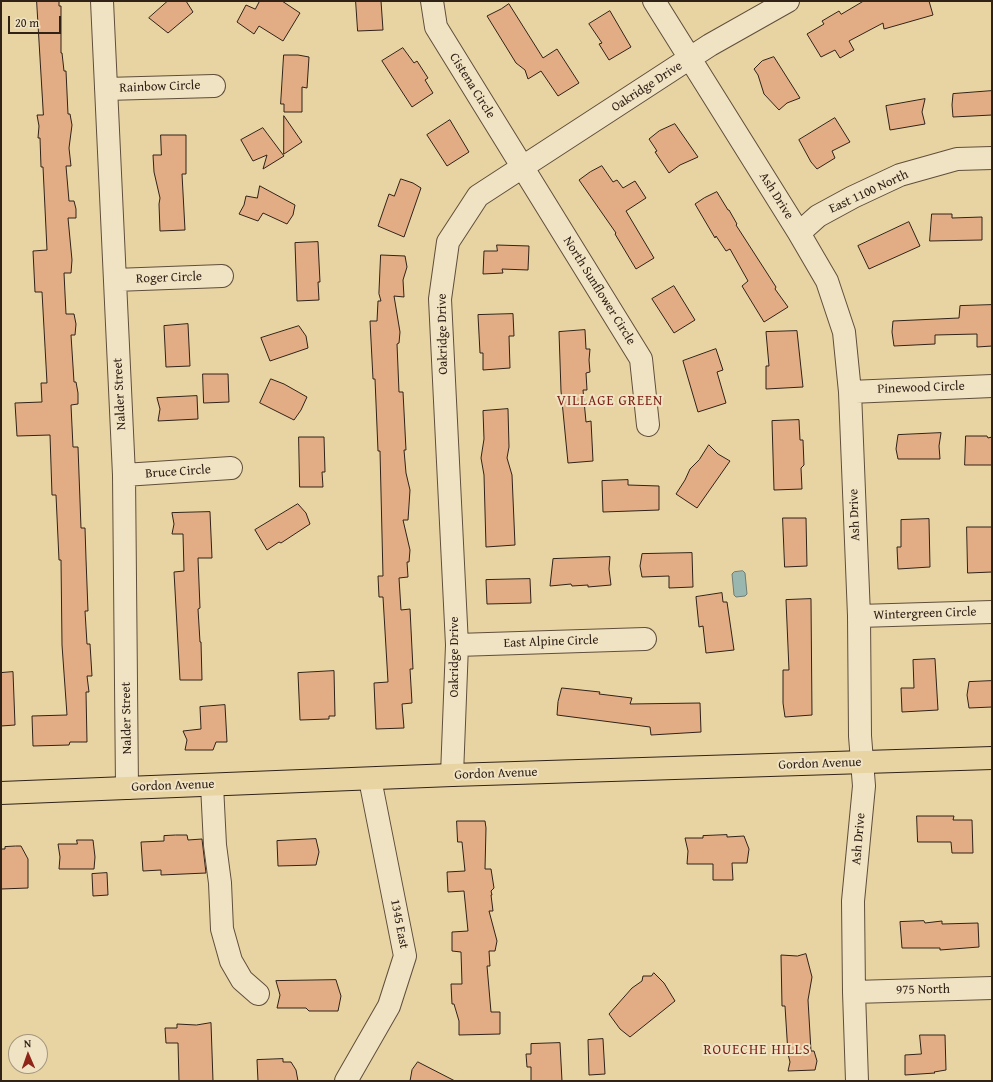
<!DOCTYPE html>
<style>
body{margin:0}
#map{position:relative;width:993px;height:1082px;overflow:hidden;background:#e8d4a3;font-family:"Gentium Book Plus",serif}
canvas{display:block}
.frame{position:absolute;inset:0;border:2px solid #312218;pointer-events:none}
.north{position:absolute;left:8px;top:1034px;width:40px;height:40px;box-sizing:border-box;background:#f0e3c3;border:1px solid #a4967f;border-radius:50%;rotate:358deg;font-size:11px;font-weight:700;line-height:16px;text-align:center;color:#312218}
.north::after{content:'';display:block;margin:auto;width:14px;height:18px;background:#8f2418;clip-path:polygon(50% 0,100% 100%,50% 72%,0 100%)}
.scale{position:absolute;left:8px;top:16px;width:53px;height:18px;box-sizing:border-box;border:2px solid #312218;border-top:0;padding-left:5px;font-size:12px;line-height:14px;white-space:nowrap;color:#312218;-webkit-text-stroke:3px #f0e3c3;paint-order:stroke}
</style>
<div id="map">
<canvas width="993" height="1082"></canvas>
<div class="frame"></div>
<div class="north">N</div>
<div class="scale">20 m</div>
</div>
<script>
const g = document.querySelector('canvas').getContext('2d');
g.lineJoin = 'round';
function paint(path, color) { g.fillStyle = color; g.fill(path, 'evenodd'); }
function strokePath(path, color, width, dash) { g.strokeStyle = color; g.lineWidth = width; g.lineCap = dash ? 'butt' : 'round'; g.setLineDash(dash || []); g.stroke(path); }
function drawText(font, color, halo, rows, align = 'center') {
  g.font = font + ' "Gentium Book Plus",serif'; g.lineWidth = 4; g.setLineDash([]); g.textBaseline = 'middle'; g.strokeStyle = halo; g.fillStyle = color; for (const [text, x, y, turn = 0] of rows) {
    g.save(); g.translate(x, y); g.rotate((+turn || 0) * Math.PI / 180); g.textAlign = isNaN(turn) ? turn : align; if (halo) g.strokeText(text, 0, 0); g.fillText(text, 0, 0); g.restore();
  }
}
const water = new Path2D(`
 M743,571L745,573L747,594L745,596L736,597L734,595L732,574L734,572Z`);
paint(water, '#99b7ae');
strokePath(water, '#6f7b72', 1);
const building = new Path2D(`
 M37,1H59V6H61V53H62L64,71H66L68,114H70L72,125L69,148L71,166H66L69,201H74L76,209V218H68L72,260L71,273H64L66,314H74L76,324L75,335H71L74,382H76L78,393V404L71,405L73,447H78L81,528H85L86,559L88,611H85L87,644H90L92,676H87L89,692H86L87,742H70L69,745L33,746L32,716L67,715L62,645L61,560H59L56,495H52L50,435L17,436L15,403L42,402L41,383H47L42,292H35L33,251L47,250L43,167H41L40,138H38L39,126L37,115H43Z
 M168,1H186L193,12L168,33L149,18Z
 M260,1H282L300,13L283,41L259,26L254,34L237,22L246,5L255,9Z
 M356,1H381L383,30L358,31Z
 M864,1H929L933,15L884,29L883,23L849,41L854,50L840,58L835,50L821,57L807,34L824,24L822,21L839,11L841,14Z
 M509,4L543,58L557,49L579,83L558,96L541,71L528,79L525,70L516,63L487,16L501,9Z
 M610,11L631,47L609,60L599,44L602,43L589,24Z
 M403,48L414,63L417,61L428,78L425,80L433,93L412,107L382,61Z
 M284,55H298L309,57L307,88L302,87V112H284V104H281Z
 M774,57L800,98L787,103L779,110L764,94L758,75L754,69L762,61Z
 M992,91V115L953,117L952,105L953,94Z
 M925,99L922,112L925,124L890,130L886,106Z
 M284,116L302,142L284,154Z
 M835,118L850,142L832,151L835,158L817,169L811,162L799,140Z
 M450,120L469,152L447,166L427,135Z
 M675,124L698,157L680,165L669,173L655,152L657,151L649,139L659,131Z
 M263,128L284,156L263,169L267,155L253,161L241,140Z
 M161,135H186V174H182L185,230L160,231L159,204L160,198L154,172L153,155H161Z
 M602,166L613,182L617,180L623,188L635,181L646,198L626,211L654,258L636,269L615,234L616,233L579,180L590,172Z
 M401,179L413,183L421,188L404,237L378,226L389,194L394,196Z
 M260,186L295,205L293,215L287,224L263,213L258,221L239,214L244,205L246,196L257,198Z
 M717,192L728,210H729L737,224L736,225L776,287L775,289L788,307L764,322L742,286L748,281L730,249L726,251L716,236L715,238L695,204L704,198Z
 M932,214H952V218L982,217V240L930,241Z
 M909,222L920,246L869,269L858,246Z
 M318,242L320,282H318L319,300L297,301L295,243Z
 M497,245L529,246L528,270L502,269L503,273L483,274L484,251H497Z
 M381,255L405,256L407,267L403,280L404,297L394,296L400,332L399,343L397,344L399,392H403L406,450H404L406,473L410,490L408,520H403L410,550L409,562H407L408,577L399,578L401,610L410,609L413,669H410L412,703L402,704L404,728L376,729L374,683L388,682L383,597H379L378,576H383L380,451H378L375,379H373L370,321H377L378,301H381L379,294Z
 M674,286L695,320L674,333L652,299Z
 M992,305V346L977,347V334L935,335V344L894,346L892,332L893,321L959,318L960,306Z
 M513,314L514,336H509L510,368L483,370V353H480L478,315Z
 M188,324L190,366L166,367L164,326Z
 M299,326L306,336L308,348L270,361L261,338Z
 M585,330L586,349H590L589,360L590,372L586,373L587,390H583L586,422L591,421L593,461L568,463L561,391L559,332Z
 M797,331L803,387L766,389V366H769L766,332Z
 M716,349L723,370L717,372L726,403L698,412L683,361Z
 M203,374H228L229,402L204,403Z
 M271,379L284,384L307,397L301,410L294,420L260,403Z
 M197,396L198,419L158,421L160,409L157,398Z
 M508,409L509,447L507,458L512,475L515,545L486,547L484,475L481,458L484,439L483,411Z
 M799,420L800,440H803L804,465L801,468L802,489L774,490L772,421Z
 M941,433L939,446L940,459H898L896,449L898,435Z
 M966,436H987L988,438L992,437V465H965Z
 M299,437H324L325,472H322L323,487H300Z
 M709,445L718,454L730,461L697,508L676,494L685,480L690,469L699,460Z
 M628,480V485L659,486V510L603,512L602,481Z
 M298,504L306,513L310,524L281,543L279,542L267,550L255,530Z
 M210,512L212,558H198L200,608L198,609L200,642H201L202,680H180L174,572L184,571L183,534H172L174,524L172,513Z
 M783,518H806L807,566L785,567Z
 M929,519L930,567L898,569L897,547H901V520Z
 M967,527H992V572L968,573Z
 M692,553L693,587L669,588V576L642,577L640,566L642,554Z
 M610,557L609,569L611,585L588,587V585L572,586L571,584L550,586L553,559Z
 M530,579L531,603L487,604L486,580Z
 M722,593L723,602H727L734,650L706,653L703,626L699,627L696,597Z
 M811,599L812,715L785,717L783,703V670H789L786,600Z
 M935,659L938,710L902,712L901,688H914L913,660Z
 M334,671L335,716H329V719L300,720L298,673Z
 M13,672L15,725L1,726V673Z
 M992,681V707L969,708L967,695L969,682Z
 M562,688L600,692L599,694L632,698L630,704L700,703L701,732L651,735L650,727L557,715L558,702Z
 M225,705L227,742H216L213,750H185L187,740L183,731L201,729L200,707Z
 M917,816H954L953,820H972L973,853H952L951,842H918Z
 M457,821H485L486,828L485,869H491L494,888L491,891L492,895H491L493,911H489L497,941L495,951H489L490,966H487L491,1012H500V1034L459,1035V1021L454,1004H452L451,984H462L461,952L452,951V932L468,931L464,891L448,892L447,872L465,871L462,842H458Z
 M176,835H187L188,840L202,839L206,873L161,875V870L143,871L141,842L164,841V836Z
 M727,835V837L744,836L749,849L747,863H732L733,880H713V864H687L688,851L685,838H703V836Z
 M316,839L319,852L316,865L278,866L277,841Z
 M77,840H93L95,857L94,869H59L60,857L58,844H77Z
 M16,846H21L28,859V888L1,889V849H5V847Z
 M107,873L108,895L93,896L92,874Z
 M924,921L925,923L942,921V924L978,923L979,947L940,950V948H902L900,922Z
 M806,954L812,977L808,1000L811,1051H814L817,1061L815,1070L788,1071L790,1062L788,1054L785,1006H782L781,955L797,956Z
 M654,973L664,983L675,1001L630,1037L620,1029L609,1014L632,988L642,981L643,976H651Z
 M336,980L341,996L338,1011H309L306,1008H277L280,995L276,981Z
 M211,1023L213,1081H179L178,1043H166L165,1028H177V1024L196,1025Z
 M920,1035H945L946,1070L934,1072L935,1073L905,1075V1055L921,1054Z
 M603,1039L605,1074L589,1075L588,1040Z
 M560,1043L562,1081H531V1067H527L526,1054H531V1044Z
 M283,1059V1062H291L296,1070L298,1081H258L257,1060Z
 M418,1062L455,1081H410L412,1070Z`);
paint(building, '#e2ad84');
strokePath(building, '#312218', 1);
const minor = new Path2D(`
 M102,1L124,475L127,788
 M432,1L436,27L641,359L648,425
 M654,1L799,233L827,281L844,332L850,392L859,616L860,736L864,786L853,901L854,992L857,1081
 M106,89L214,86
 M799,233L818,216L853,197L900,175L957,159L992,158
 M115,280L222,276
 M850,392L992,386
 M124,475L231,468
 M859,616L992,612
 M457,645L645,639
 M452,775L457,645L440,299L448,242L478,196L710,45L788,1
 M212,785L215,845L220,883L222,929L231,961L242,980L258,994
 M854,992L992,988
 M346,1081L389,1006L405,956L370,779`);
const major = new Path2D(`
 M1,793L452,775L992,758`);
strokePath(minor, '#5f4e3b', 24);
strokePath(major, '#312218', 24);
strokePath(minor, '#f0e3c3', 22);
strokePath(major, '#e8d4a3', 22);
drawText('13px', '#312218', '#f0e3c3', [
 ["Cistena Circle",472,86,58],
 ["Rainbow Circle",160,87,-2],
 ["Oakridge Drive",647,87,-33],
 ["East 1100 North",869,192,-25],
 ["Ash Drive",776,196,58],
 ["Roger Circle",169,278,-2],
 ["North Sunflower Circle",599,291,58],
 ["Oakridge Drive",443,334,-91],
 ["Pinewood Circle",921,388,-2],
 ["Nalder Street",120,394,-93],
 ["Bruce Circle",178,472,-4],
 ["Ash Drive",855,515,-92],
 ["Wintergreen Circle",925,614,-2],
 ["East Alpine Circle",551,642,-2],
 ["Oakridge Drive",455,657,-90],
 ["Nalder Street",127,718,-91],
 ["Gordon Avenue",820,764,-2],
 ["Gordon Avenue",496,774,-2],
 ["Gordon Avenue",173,786,-2],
 ["Ash Drive",859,839,-85],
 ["1345 East",399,924,79],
 ["975 North",923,990,-1]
]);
g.letterSpacing = '1px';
drawText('14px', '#7a1f14', '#f0e3c3', [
 ["VILLAGE GREEN",610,401],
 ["ROUECHE HILLS",757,1050]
]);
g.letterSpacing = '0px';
</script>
